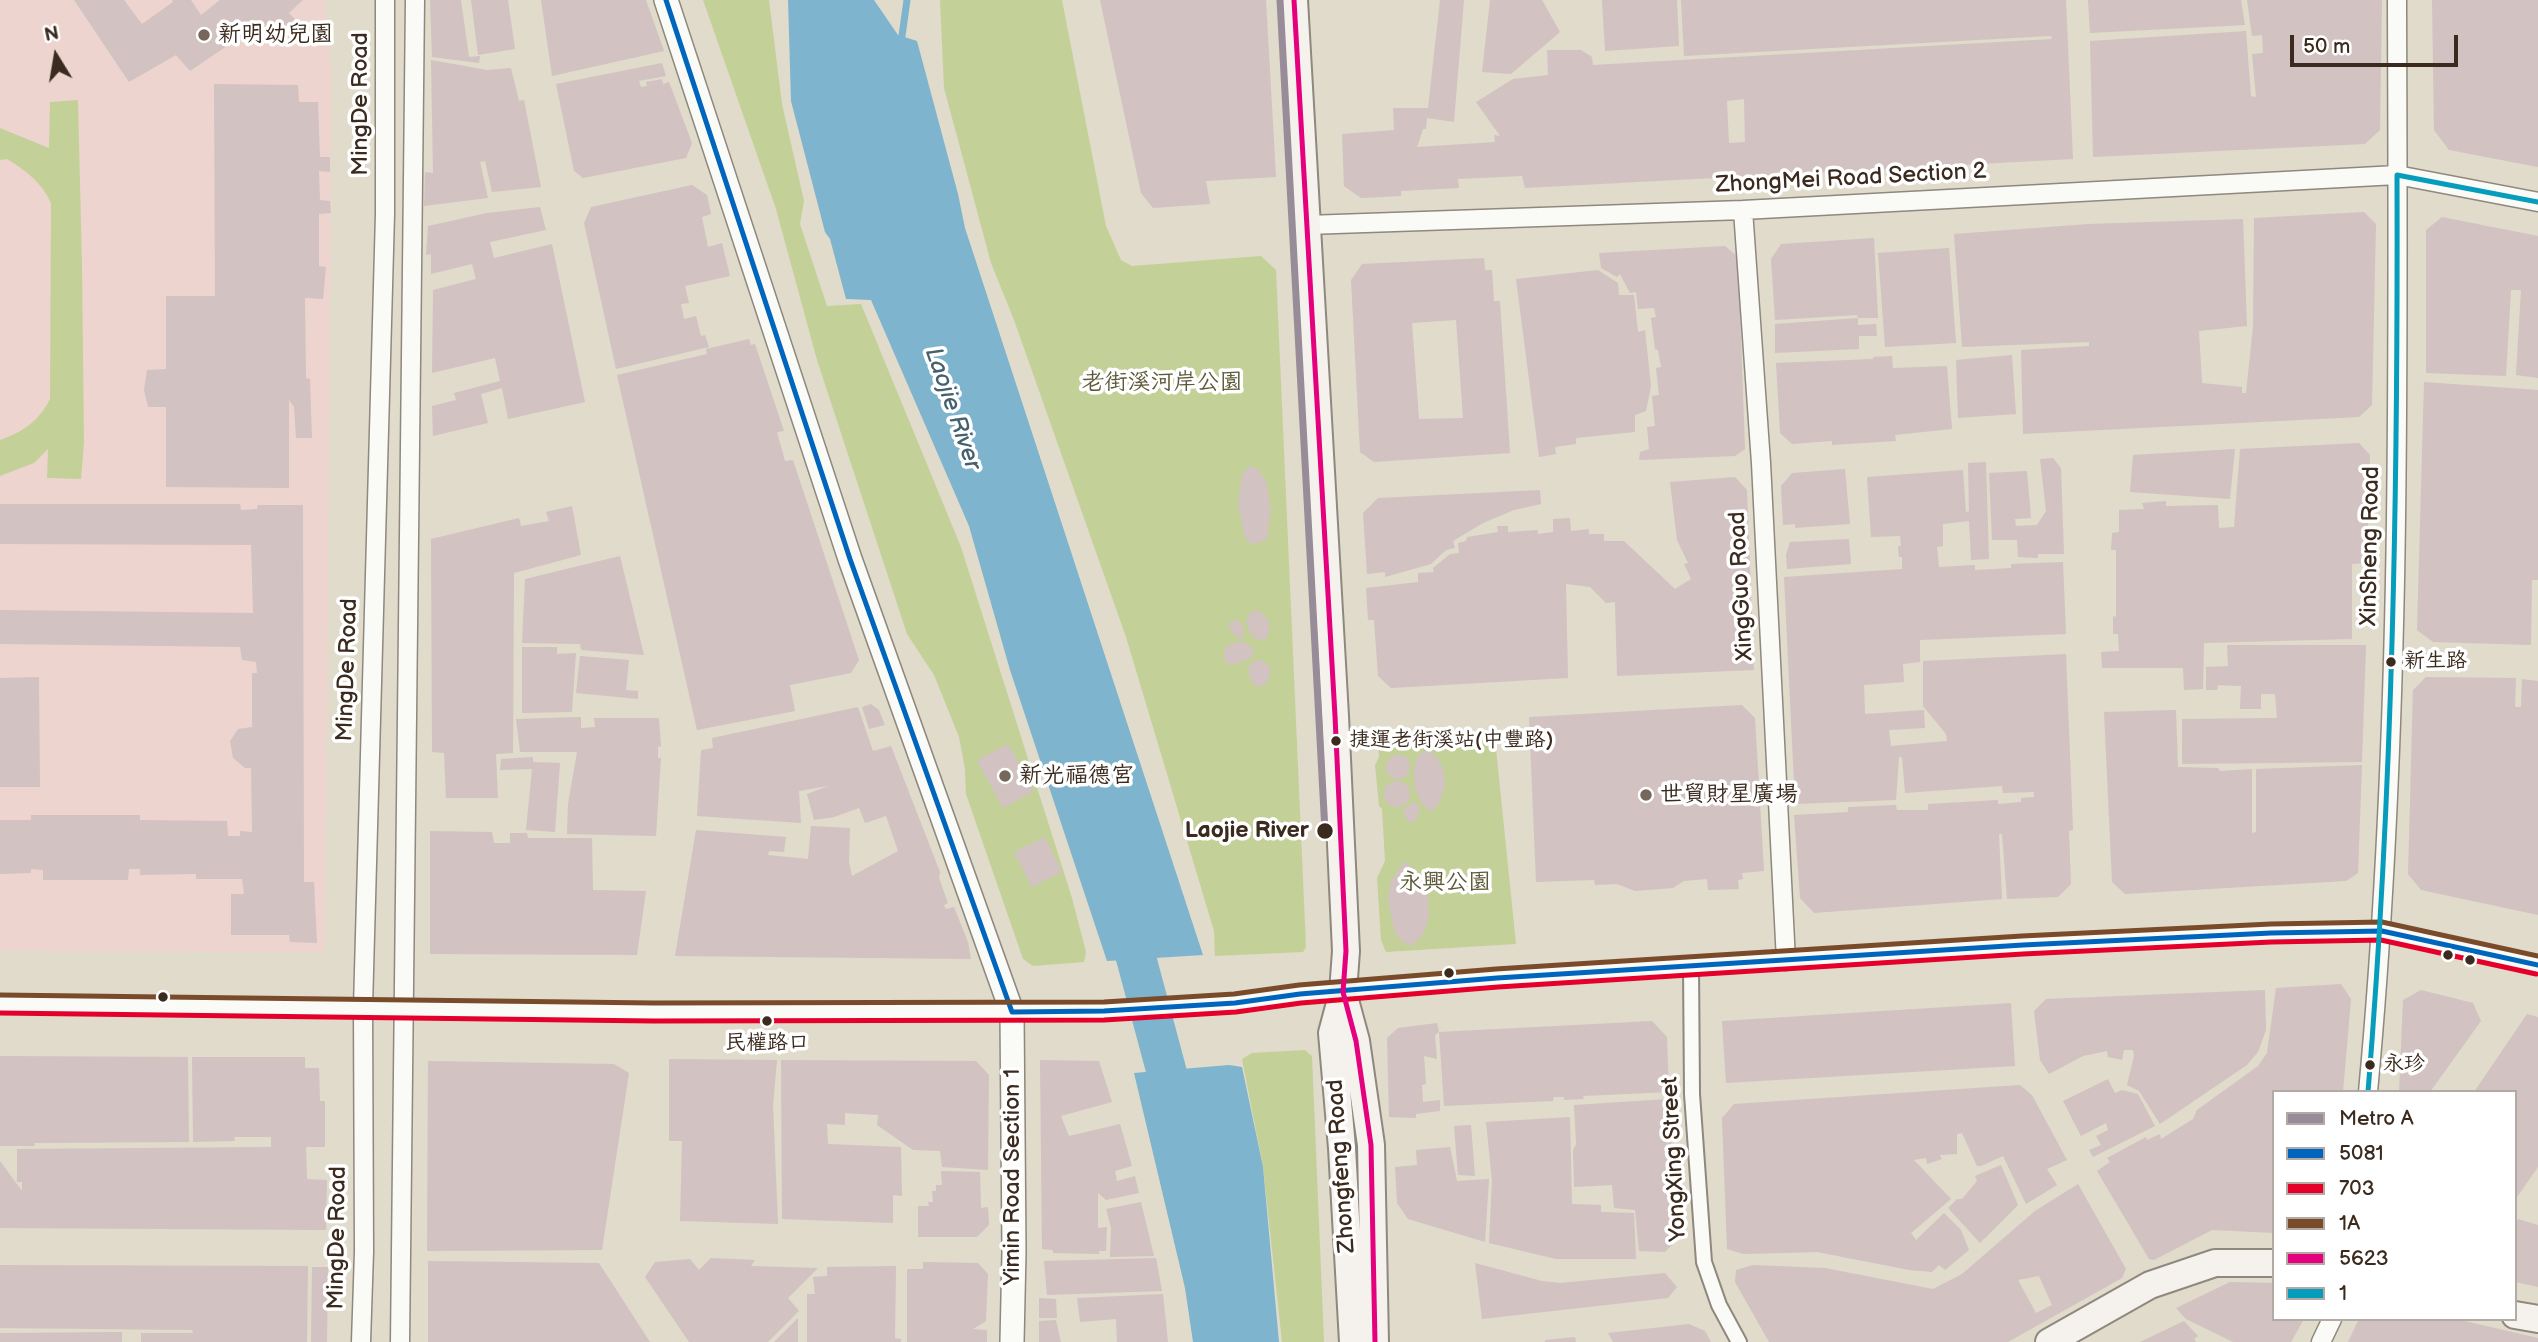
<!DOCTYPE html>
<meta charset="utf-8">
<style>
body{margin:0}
#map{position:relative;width:2538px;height:1342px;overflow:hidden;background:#e0dbca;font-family:"Balsamiq Sans",sans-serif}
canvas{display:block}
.legend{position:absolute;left:2272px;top:1090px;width:245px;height:231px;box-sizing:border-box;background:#fff;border:2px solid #b1aaa5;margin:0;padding:9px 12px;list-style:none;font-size:21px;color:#3b2a1e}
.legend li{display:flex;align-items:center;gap:14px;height:35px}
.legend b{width:35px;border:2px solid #b1aaa5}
.north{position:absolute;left:21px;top:21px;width:70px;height:70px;-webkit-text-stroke:5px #fff;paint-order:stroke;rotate:349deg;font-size:19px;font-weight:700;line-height:28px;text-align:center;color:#3b2a1e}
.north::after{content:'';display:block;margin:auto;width:24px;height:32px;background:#3b2a1e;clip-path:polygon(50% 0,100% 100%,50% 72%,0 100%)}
.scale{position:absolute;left:2290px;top:35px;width:168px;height:32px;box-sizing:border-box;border:4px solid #3b2a1e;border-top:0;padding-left:9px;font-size:21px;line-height:24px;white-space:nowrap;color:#3b2a1e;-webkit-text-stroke:5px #fff;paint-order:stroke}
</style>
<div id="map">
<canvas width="2538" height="1342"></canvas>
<ul class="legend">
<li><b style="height:9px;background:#978c97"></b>Metro A</li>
<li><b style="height:9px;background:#0065bd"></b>5081</li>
<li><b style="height:9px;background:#e4002b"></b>703</li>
<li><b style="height:9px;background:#7a4b2a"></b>1A</li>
<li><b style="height:9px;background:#e5007d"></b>5623</li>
<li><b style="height:9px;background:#069cbc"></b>1</li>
</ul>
<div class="north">N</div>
<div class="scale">50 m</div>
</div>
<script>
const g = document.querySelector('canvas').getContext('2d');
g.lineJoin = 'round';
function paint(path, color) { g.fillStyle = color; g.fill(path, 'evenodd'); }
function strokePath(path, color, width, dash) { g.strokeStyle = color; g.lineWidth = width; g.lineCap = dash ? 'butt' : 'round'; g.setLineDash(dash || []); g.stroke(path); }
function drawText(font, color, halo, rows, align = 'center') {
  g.font = font + ' "Balsamiq Sans","LXGW WenKai TC",sans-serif'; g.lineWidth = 7; g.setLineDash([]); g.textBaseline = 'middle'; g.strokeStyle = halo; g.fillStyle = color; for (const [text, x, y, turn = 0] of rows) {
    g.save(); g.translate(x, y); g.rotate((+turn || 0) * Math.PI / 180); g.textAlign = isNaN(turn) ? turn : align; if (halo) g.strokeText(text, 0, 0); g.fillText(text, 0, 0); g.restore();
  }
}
paint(new Path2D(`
 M0,0H325L332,71L325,952L0,951Z`), '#edd4ce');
paint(new Path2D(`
 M703,0H769L782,104L804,201L800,224L827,306L861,304L961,547L1072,898L1086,952L1084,962L1033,966L1023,959L966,794L965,769L959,737L934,675L907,634L817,360L776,209Z
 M940,0H1062L1106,226L1121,260L1132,266L1261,256L1276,270L1306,947L1303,952L1215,956L1214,931L1126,637L1014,320L991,263L944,88Z
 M78,100L82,265L84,442L81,479L47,478L48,449L34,463L0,476V440C23,432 39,421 50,399L51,203C42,183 27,171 7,159L0,160V128L49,148L50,102Z
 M1495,739L1516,944L1386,952L1381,940L1377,878L1385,861L1382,809L1379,806L1375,765L1379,757L1378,746Z
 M1305,1050L1312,1056L1324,1342H1282L1263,1167L1242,1059L1252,1053Z`), '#c3d198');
paint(new Path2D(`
 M788,0H874L898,35L917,41L958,194L965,228L1203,955L1107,961L1010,670L969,526L871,300L846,299L830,239L825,232L791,101Z
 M1229,1065L1242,1067L1263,1167L1279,1342H1193L1185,1288L1134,1073Z`), '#7eb4cd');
strokePath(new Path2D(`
 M901,43L907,0`), '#7eb4cd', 7);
strokePath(new Path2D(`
 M1123,909L1180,1122`), '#7eb4cd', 40);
paint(new Path2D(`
 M74,0H124L142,24L173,2L172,0H191L201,15L220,0H303L289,13L301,26L288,37L275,40L262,33L258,25L190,71L176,55L129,82Z
 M430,0H461L469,57L480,56L479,63L432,57Z
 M471,0H508L515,49L478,55Z
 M541,0H646L664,51L552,76Z
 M1100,0H1266L1276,177L1206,181L1210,204L1153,208L1141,193Z
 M1440,0H1464L1454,122L1427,118L1426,129H1423L1417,147L1495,142L1494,135L1500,136L1476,102L1513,79L1548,75L1547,50H1581L1592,57L1593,65L2052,39L2051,36L1684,56L1681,0H2066L2073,159L1525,188L1522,176L1458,179L1459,188L1401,191V196L1361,198L1344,186L1342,134L1394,130L1393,108H1428ZM1744,99L1745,142L1729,143L1727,101Z
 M1490,0H1542L1560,32L1511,74L1482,72Z
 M1602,0H1677L1679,46L1605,51Z
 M2088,0H2241L2245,25L2090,33Z
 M2247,0H2382L2380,130L2365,144L2093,157L2090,41L2246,31L2251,96L2256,97L2252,54L2263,53L2262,35L2252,36Z
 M2432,0H2538V167L2449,150L2434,130Z
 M431,60L487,70L511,68L519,101L524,100L541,187L492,192L485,161L480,162L488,198L424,206L425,172L433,173Z
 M662,63L666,76L639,81L641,87L647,86L646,82L662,79L663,84L669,82L692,143L686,158L583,178L574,171L556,84Z
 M214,84L298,85L299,102H318L320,157H330V172L319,171L320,200L330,201L331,213L319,214V266L326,267L323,299L305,298L306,378L310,379L312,438H296L294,407L289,400V488L166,487V407H148L144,390L147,370L166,369V296H215Z
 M692,185L707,195L711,214L702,217L708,247L722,243L730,276L685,286L689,303L681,304L684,319L696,316L701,336L705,335L709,347L616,369L584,223L591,207Z
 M540,207L546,230L490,242L494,258L552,244L585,402L508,419L502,388L481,394L488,423L433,436L432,406L456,400L454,393L500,381L495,358L432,373L433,290L476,279L472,264L431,274V254L426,255L428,226L487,213Z
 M2364,212L2376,224L2372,405L2359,417L2023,434L2021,350L2089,346V342L1962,347L1954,234L2089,224L2243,219L2247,326L2199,331L2202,383L2242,387V393H2246L2253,327L2254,218Z
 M2442,217L2538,236V378L2516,375L2521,290H2511L2506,376L2426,373V230Z
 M1874,238L1878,318H1858L1857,315L1775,320L1771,259L1781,244Z
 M1725,246L1738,257L1745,449L1735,456L1639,460L1640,452L1649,449L1647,427L1655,426L1652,396L1659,395L1656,368L1661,367L1658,350L1655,349L1651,318L1656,317L1654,308L1638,309L1636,292L1630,293L1620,274L1617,277L1601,268L1599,253Z
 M1949,248L1956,343L1885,347L1878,253Z
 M1484,258L1485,270H1492L1494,301H1500L1510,453L1374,462L1360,452L1351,280L1362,264ZM1456,320L1463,418L1419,419L1412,323Z
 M1598,270L1618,283L1619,295H1634L1638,332L1645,330L1651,386L1646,411L1635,415V432L1576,438V444L1555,447L1556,454L1539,457L1516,279Z
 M1858,318V325L1876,324L1877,336H1859V349L1775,353V324Z
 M749,339L751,345L755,344L784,431L777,432L785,461L793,460L859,660L851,673L790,685L795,711L697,730L617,375L707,354L706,349Z
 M2012,355L2016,414L1958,418L1956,360Z
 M1892,356L1893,368L1947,366L1952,429L1895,435L1896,441L1832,445V441L1792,444L1780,433L1776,363L1873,359V357Z
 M2424,382L2538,390V580H2532L2531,645L2433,642L2417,630Z
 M2359,443L2370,455L2367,563L2352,564V639L2204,643L2203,689L2184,690L2183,668H2102L2101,652L2119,651L2118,634H2113V616L2116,617V550H2111L2112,533L2119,532V510L2144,509L2142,503L2166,501V506L2218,505L2219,528L2234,527L2240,449Z
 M2235,449L2230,499L2130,492L2133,455Z
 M2053,458L2061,468L2064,554H2038V558L2018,557L2017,540H1992L1989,473L2027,471L2031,518L2015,519L2016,526L2037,525L2046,511L2040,459Z
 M1986,462L1989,559L1971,560L1969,521L1943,524V546L1937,547L1939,567L1975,565V570L2011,568V564L2063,562L2066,634L1920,640V662L1903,664L1904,682L1864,685L1865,714L1924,710L1925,728L1889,730L1891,746L1947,741L1946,734L1923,706V661L2066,654L2073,830L2069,831L2071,884L2058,897L2007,899L2002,834H1999L2002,899L1814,913L1800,898L1794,815L1848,812V807L1896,805L1897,810H1928V804L1998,800V804L2021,802V798L2034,797V792L2003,793L2002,786L1905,793L1902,757H1899L1896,800L1795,804L1784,577L1902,569V557H1899L1898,546H1901L1900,536L1871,537L1867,477L1963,470L1966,512L1969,511L1968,463Z
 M1249,466L1259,470L1267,484L1271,510L1267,539L1253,545L1245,538L1238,504L1242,475Z
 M1845,469L1850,524L1795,528V524L1783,525L1781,486L1792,473Z
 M1735,477L1747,490L1754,670L1617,676L1615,602L1606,603L1590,587L1566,584L1568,678L1391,688L1378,676L1374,620H1368L1366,588L1418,582V573L1434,572L1433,568L1450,554L1459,553L1458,543L1466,541L1467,537L1498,532L1497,526H1508V532L1538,530V534L1553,532V519L1570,518L1571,531L1589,529V534H1604V541H1624L1675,589L1691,579L1684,564L1688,563L1677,540L1670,482Z
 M1540,490L1541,504L1514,510L1483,523L1453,541L1455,548L1446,550L1431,564L1385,577V572L1367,574L1363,513L1378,498Z
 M0,504H240L241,510L257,509L258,505H303L304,882H314L317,943L290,942L289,935H231V894H244L242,879H196V874L140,875V869H129L128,880H43V870L31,869V873L0,874V820H31V815H140V820L227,821L228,836H240V831L252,832L251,768H245L233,758L230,741L238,729L252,727V673H257L256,662L242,660L240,647L0,644V610L253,613L251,545L0,544Z
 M572,506L581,555L514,573L513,753L496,754L498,798H446L444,753L432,752L431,539L519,518L521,526L549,521L546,512Z
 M1849,539L1851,564L1787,569L1786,555L1790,542Z
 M620,556L644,655L581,650L580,644L522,643L525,579Z
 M1252,611H1260L1269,622V633L1265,640L1256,639L1249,631L1246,621Z
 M1237,620L1242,624L1243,632V637L1239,639L1229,628L1230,622Z
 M1243,642L1251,646L1254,652L1252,657L1236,664H1228L1224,658V649L1232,643Z
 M2227,645H2366L2362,762L2182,764V719L2277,718L2275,694H2261V709H2240L2241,686L2218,685L2217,690H2206V667L2228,666Z
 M522,647H557V654L576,653L572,712L522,713Z
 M580,656L629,660L626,690L638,691V699L576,693Z
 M1255,660L1263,661L1270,668V675L1266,683L1259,687L1253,684L1249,675V666Z
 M39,677L40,787H0V678Z
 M2426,677L2516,678L2515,707H2521L2522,679L2538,681V915L2421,890L2408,874L2413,690Z
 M871,704L879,710L885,725L869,729L862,707Z
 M1742,705L1755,718L1764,871L1742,873L1743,879L1738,880L1739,889L1708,890L1707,879L1684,881L1673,888L1635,891L1617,884L1595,885L1594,880L1536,882L1529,717Z
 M858,707L873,751L891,746L940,872L939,878L948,903L944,905L946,909L954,907L968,942L971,959L675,956L696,830L786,837L784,852L769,851L768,855L808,859L811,826L850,828L849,862L852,876L898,851L886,816L865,823L859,808L834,817L814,820L807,794L828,786L799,791L801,823L697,816L701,750L713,748L712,738Z
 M2176,710L2178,767L2218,768L2220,771L2252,769V833L2256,832V769L2362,765L2358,873L2346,881L2125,894L2112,882L2104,712Z
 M581,717V728L595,727L594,718H659L661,746L658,747V758H661L656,836L567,834L568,804L577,752H520L516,719Z
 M1008,744L1034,791L1003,808L977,760Z
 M1426,750L1436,756L1443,768L1445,783L1441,800L1434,810L1430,811L1421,803L1415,787L1414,771L1417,756Z
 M1386 767a12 12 0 1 1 24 0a12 12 0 1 1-24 0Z
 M533,757V762L560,763L555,832L526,830L532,769L500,770L501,759Z
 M1384 794a13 13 0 1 1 26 0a13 13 0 1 1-26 0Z
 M1415,801L1419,807V813L1416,819L1409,823L1404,815V809Z
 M430,831L492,832L494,843H510V833H527L528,838H592L593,890L646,891L637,955L430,954Z
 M1045,837L1062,872L1032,887L1014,852Z
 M1405,861L1422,878L1428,896L1429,916L1426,927L1421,937L1411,946L1401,940L1395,933L1388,901L1391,881Z
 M2341,984L2351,999L2343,1092H2274V1233L2212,1230L2154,1260L2149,1259L2097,1171L2110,1162L2107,1158L2146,1137L2147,1140L2160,1134L2161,1139L2193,1119L2197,1110L2258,1066L2267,1053L2276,988Z
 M2265,990L2266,1030L2258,1052L2247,1065L2160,1124L2139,1091L2127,1085L2134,1056L2133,1050H2124L2122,1060L2108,1057L2107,1051L2083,1056L2049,1074L2040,1060L2034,1011L2046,999Z
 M2421,990L2473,1003L2481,1021L2430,1092H2399L2403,1000Z
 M2011,1003L2015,1066L1726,1083L1722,1021Z
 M2527,1014L2538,1017V1167L2515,1200V1092H2474Z
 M1652,1021L1667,1037L1669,1092L1583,1096L1584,1099L1564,1100V1097H1554L1553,1101L1444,1106L1439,1032L1435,1035L1437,1059L1424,1056L1426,1084L1422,1085L1423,1102L1440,1100V1111L1416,1114V1118L1389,1117L1387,1038L1398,1028L1437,1023L1439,1032Z
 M0,1056L188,1057L189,1142L34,1143L35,1146H0Z
 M192,1057H305V1068H319L320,1101H325V1147H306L307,1179L327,1180L326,1230L0,1228V1161L22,1191V1182H17V1149L271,1147V1137H234L235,1141L193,1142Z
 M669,1059L777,1060L773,1105L778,1224L680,1221L682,1141H669Z
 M781,1060L976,1061L989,1075L988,1170L942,1167L940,1151L913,1150L877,1125L878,1115L845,1113V1125L827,1124L828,1144L901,1147L902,1196L893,1195V1223L782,1219Z
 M1040,1060L1099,1061L1112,1102L1061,1116L1069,1136L1120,1124L1132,1166L1115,1171L1117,1181L1135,1176L1139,1193L1106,1200L1098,1193V1228L1107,1227L1106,1251H1099V1254L1053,1253V1250L1042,1249Z
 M428,1061L614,1064L629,1073L602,1250L427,1251Z
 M2108,1079L2115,1093L2122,1090L2138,1094L2155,1126L2093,1157L2089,1150L2101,1145L2096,1136L2108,1130L2106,1123L2081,1136L2063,1101Z
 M2020,1085L2032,1095L2067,1160L2047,1169L2057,1185L2026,1204L2003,1156L1981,1166H1977L1962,1133L1957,1134V1154L1940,1155L1942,1159L1927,1164L1926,1158L1914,1160L1951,1199L1911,1233L1916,1240L1944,1213L1961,1230L1969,1250L1945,1270L1939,1265L1932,1272L1909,1270L1817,1252L1743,1254L1727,1249L1722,1118L1734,1104Z
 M1669,1099L1676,1241L1665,1252L1639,1251L1635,1210L1614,1208L1612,1185L1574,1187L1573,1150L1576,1144L1574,1105Z
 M1570,1117L1572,1204L1601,1205V1212L1634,1213L1636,1259H1556L1489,1243L1492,1181L1486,1122Z
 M1471,1125L1475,1176L1458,1175L1454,1126Z
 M1450,1147L1457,1181L1489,1179L1485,1242L1408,1219L1397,1203L1395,1167L1417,1165L1416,1150Z
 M2001,1165L2018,1205L1980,1243L1948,1208L1957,1199H1962L1977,1181L1975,1176Z
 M941,1171L980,1172L981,1208L988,1207L989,1225L977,1237H918V1206H929L928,1202H933L932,1191H936V1185H942Z
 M2078,1184L2126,1269L2122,1278L2008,1342H1769L1735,1282L1736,1270L1753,1265L1825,1268L1933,1289L1962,1274L2035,1211ZM2039,1276L2052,1305L2036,1313L2018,1280Z
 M1141,1202L1154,1256L1110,1257L1111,1228L1106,1209Z
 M2518,1219L2538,1225V1287L2515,1282V1225Z
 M711,1258L755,1260L751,1266L818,1268L788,1298L799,1311L768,1342H689L645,1277L655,1262L690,1259L699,1270Z
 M1156,1258L1162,1291L1047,1295L1044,1261Z
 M428,1261L599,1263L650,1342H428Z
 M923,1262L978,1263L988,1274L986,1321L973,1329L987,1330V1342H907V1269H923Z
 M1475,1263L1542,1281L1560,1283L1665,1273L1677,1287L1668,1298L1482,1319Z
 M0,1265L308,1266L307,1342H141V1333H193L192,1330L0,1328Z
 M896,1266L895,1338L901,1339V1342H807V1294H815L813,1277L827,1276V1267Z
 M312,1267H328L327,1342H311Z
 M2230,1282L2274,1283V1319H2304L2291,1342H2233L2186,1319L2176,1308Z
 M1163,1294L1168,1342H1117L1116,1319L1080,1322L1077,1298Z
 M1039,1298L1056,1299L1057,1318H1039Z
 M798,1318V1342H774Z
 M2359,1319H2456L2538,1338V1342H2348Z
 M1056,1320L1061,1342H1039V1321Z
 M2184,1321L2198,1336L2194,1339L2196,1342H2140Z
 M1689,1324L1705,1331L1711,1342H1613L1608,1333Z
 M122,1332V1342H0V1333Z
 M1575,1337L1576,1342H1545V1340Z`), '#d2c2c1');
const pedestrian = new Path2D(`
 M1691,966L1692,1094L1704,1262L1719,1305L1739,1342`);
const minor = new Path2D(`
 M1743,210L1761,463L1786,961
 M1307,225L1743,210L2397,175L2538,202
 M0,1004L654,1012L1104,1011L1235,1003L1300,994L1497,978L2023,945L2271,933L2382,931L2538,965
 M2368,1092C2402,729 2398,364 2397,0
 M361,1342L364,1252L363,1007L385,214V0
 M400,1342L415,0
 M2321,1342L2332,1319`);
const tertiary = new Path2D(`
 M666,0L850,559L1012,1012L1014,1252L1012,1342`);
const secondary = new Path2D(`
 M1294,0L1335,716L1346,951L1343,992L1332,1033L1342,1148L1353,1342
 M1343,993L1356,1041L1371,1145L1375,1342
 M2515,1315L2538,1319
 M2049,1342L2150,1285L2215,1263H2274`);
strokePath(pedestrian, '#8e887e', 18);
strokePath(minor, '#8e887e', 21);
strokePath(tertiary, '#8e887e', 26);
strokePath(secondary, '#8e887e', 30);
strokePath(pedestrian, '#fafaf7', 14);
strokePath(minor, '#fafaf7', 18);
strokePath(tertiary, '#fafaf7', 23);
strokePath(secondary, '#f5f1ed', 26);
strokePath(new Path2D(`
 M666,0L850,559L1012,1012
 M1012,1012L1104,1011L1235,1003L1300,994L1497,978L2023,945L2271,933L2382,931L2538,965`), '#0065bd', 5);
strokePath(new Path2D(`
 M0,1013L654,1021L1104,1020L1236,1012L1301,1003L1498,987L2023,954L2271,942L2381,940L2536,974`), '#e4002b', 5);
strokePath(new Path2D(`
 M0,995L654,1003L1104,1002L1234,994L1299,985L1496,969L2022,936L2271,924L2382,922L2538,956`), '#7a4b2a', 5);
strokePath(new Path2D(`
 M1294,0L1335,716L1346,951L1343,992L1356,1041L1371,1145L1375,1342`), '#e5007d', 5);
strokePath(new Path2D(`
 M2368,1092C2393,786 2398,481 2397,175L2538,202`), '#069cbc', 5);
strokePath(new Path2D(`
 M1280,0L1325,831`), '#978c97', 7);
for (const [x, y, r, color] of [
 [204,35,7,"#75685a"],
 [2391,662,6,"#3b2a1e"],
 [1336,741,6,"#3b2a1e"],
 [1005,776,7,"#75685a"],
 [1646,795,7,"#75685a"],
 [1325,831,9,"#3b2a1e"],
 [2448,955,6,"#3b2a1e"],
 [2470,960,6,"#3b2a1e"],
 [1449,973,6,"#3b2a1e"],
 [163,997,6,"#3b2a1e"],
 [767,1021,6,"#3b2a1e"],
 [2370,1065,6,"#3b2a1e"]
]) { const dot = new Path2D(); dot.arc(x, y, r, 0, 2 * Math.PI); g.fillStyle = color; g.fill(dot); strokePath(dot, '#fff', 2.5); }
drawText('21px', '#3b2a1e', '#fff', [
 ["新生路",2404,662],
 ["捷運老街溪站(中豐路)",1349,741],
 ["民權路口",767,1044,"center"],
 ["永珍",2383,1065]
], 'left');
drawText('23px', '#3b2a1e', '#fff', [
 ["新明幼兒園",218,35],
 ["新光福德宮",1019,776],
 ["世貿財星廣場",1660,795]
], 'left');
drawText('23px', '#3b2a1e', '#fff', [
 ["MingDe Road",361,104,-90],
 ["ZhongMei Road Section 2",1851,179,-3],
 ["XinSheng Road",2371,546,-89],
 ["XingGuo Road",1742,586,-93],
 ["MingDe Road",348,670,-88],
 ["YongXing Street",1675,1159,-93],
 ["Zhongfeng Road",1342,1166,-94],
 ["Yimin Road Section 1",1013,1177,-90],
 ["MingDe Road",338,1238,-89]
]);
drawText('23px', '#5d5936', '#fff', [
 ["老街溪河岸公園",1162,383],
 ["永興公園",1445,883]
]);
drawText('bold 23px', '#3b2a1e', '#fff', [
 ["Laojie River",1309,831]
], 'right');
drawText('italic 24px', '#46616d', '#fff', [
 ["Laojie River",952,409,71]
]);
</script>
